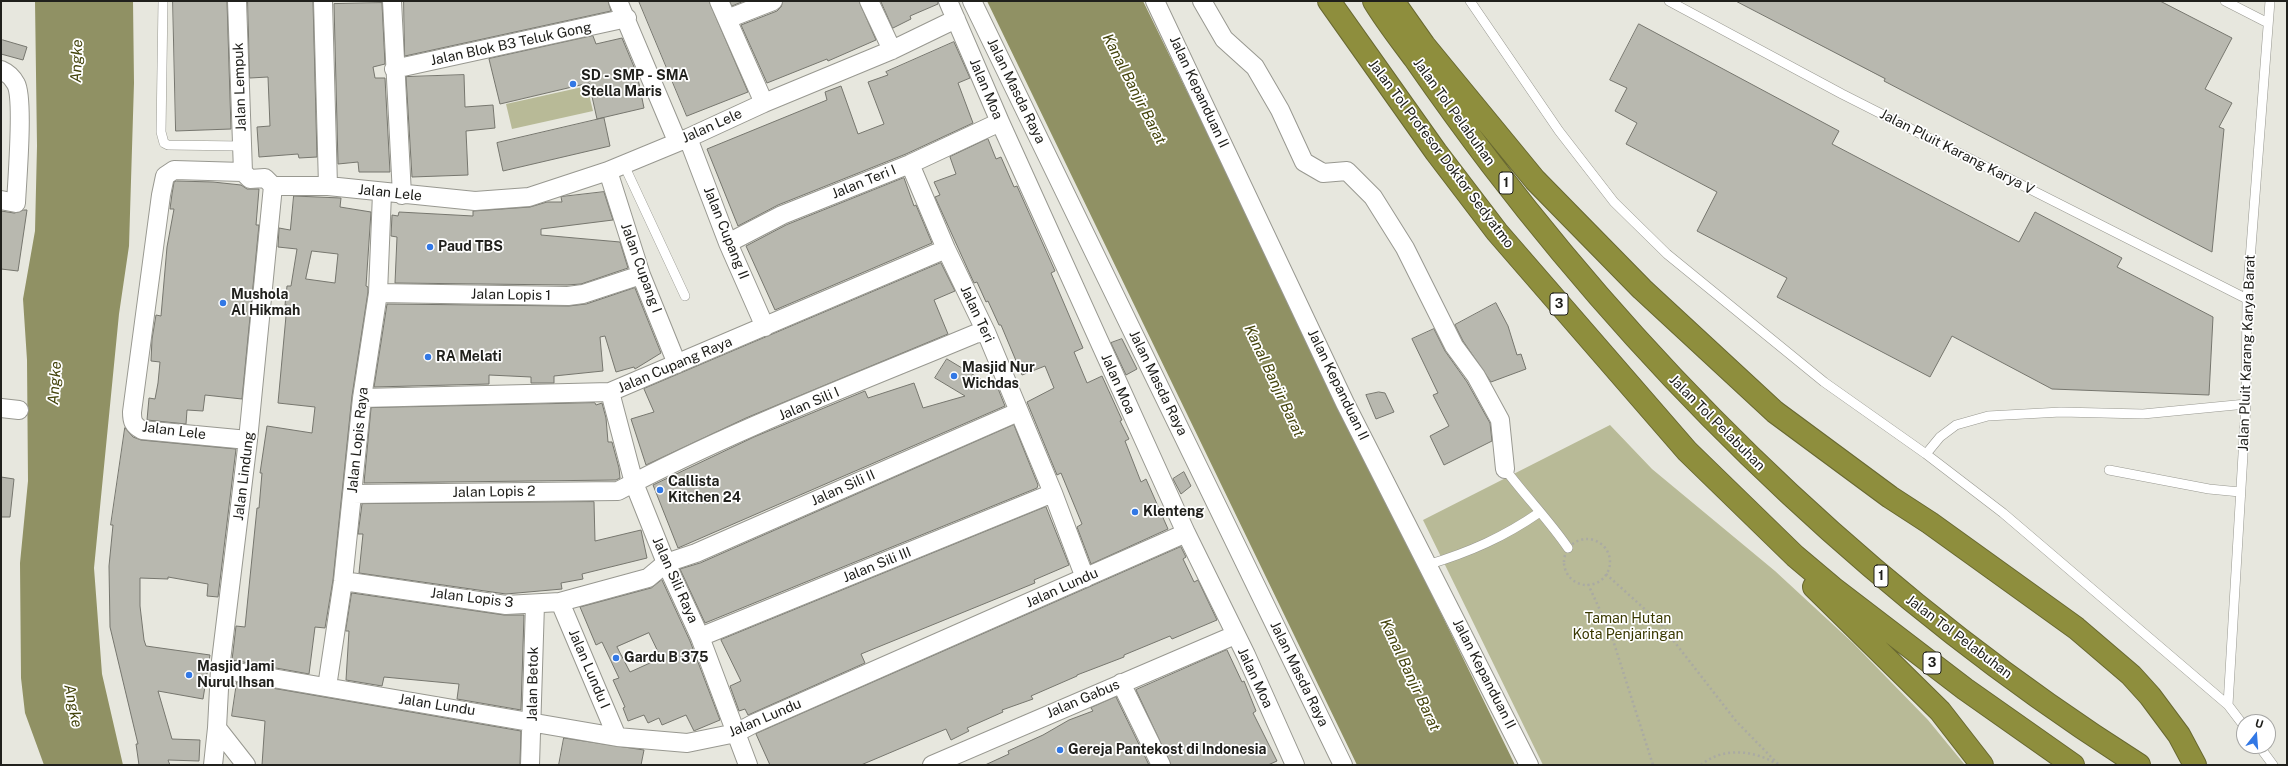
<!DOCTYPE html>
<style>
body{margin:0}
#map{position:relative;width:2288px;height:766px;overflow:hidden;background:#e7e7de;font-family:"Public Sans",sans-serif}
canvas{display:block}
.frame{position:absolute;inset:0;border:2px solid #20201c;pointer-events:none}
.north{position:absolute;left:2236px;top:714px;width:40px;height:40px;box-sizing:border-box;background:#fff;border:1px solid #a6a6a4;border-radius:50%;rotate:17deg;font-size:11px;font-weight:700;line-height:16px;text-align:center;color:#20201c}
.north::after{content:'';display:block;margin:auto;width:14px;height:18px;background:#3278e5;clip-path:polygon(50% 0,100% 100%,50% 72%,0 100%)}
</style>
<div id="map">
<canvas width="2288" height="766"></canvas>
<div class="frame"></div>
<div class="north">U</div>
</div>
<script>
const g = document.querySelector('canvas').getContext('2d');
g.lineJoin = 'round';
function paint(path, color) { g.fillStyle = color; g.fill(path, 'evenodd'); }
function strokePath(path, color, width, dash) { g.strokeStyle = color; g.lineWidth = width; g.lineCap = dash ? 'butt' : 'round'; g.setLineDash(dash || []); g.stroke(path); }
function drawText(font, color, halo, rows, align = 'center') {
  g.font = font + ' "Public Sans",sans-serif'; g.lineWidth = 3.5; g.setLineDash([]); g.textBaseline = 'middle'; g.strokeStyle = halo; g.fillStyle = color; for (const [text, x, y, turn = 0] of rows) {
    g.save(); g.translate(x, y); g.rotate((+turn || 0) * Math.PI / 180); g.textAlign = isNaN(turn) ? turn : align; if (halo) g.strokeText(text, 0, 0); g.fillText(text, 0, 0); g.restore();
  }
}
paint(new Path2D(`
 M587,86L593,111L512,129L506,104Z
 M1610,425L1652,469L1775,571L1853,643L1928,720L1965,765H1543L1423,520Z`), '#b8ba97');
paint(new Path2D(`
 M35,1H133L134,83L129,246L119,314L94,568L102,674L123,765H44L25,713L21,678L20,563L28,481L27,360L23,299L35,231L37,146Z
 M987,1H1143L1515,765H1357Z`), '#909164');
const building = new Path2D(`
 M173,1H227L231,129L176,131Z
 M248,1H313L317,157L299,158L298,154L259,157L257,127L270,126L268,77L250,78Z
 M404,1H608L611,11L405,56Z
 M639,1H709L748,92L687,116Z
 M730,1H744L732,6Z
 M783,1H859L876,40L828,61L827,59L767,83L741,25L777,11L781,7Z
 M881,1H938V4L910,16L911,19L893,28Z
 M1736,1H2160L2232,38L2205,89L2232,103L2219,127L2224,129L2212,252L1884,81L1885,79Z
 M382,3L385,64L373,67L375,78H385L390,172H359L358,162L338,164L334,4Z
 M1639,24L1839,131L1832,144L2019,242L2035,212L2122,258L2117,267L2213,317L2209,395L2052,389L1952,336L1930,377L1777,297L1787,278L1697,231L1717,192L1626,144L1637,123L1615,111L1627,88L1610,80Z
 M593,36L596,44L622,38L637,74L644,108L597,119L589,83L500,104L489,59Z
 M3,40L27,47L23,60L1,54V41Z
 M954,42L970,78L958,83L973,123L906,154L778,205L738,226L707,149L827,100L825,92L841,86L858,134L884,124L868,82L888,75L886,72Z
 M464,75L465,107L493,105L495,128L466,131L468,175L412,177L406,77Z
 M604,118L610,146L503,171L497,143Z
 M988,139L996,159L1001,157L1014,187L1017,186L1055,271L1051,273L1083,348L1074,352L1087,383L1102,376L1122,420L1120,421L1129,439L1125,441L1141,482L1146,479L1168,529L1091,564L1077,527L1082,524L1061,473L1057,475L1027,402L1054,388L1045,366L1022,375L1001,325H999L988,301L986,302L977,282L974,283L935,197L940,195L934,182L956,174L950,157Z
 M904,178L914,206L916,205L932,243L775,310L746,246L786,225Z
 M177,181L213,182L241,185L247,189H259L256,225H259L242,399L205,395L203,411L187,410L186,424L147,420L149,398L155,399L158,383L160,362L151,361L152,339L156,315L161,316L167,247L174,209H170L172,194L174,182Z
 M604,192L613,220L541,229V235L620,242L628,268L581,284L567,285L395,283L397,237L391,236L392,215L398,216L399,212L473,216V211L530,207L547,202H562L561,197Z
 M294,196L341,198L340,207L371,212L366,286L368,287V292L352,396L333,580L325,628L315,627L309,674L232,660L236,626L245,627L257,508H259L262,473H260L267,426L312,433L315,407L278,403L287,305H285L287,286H291L297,249L278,247L279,228L290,230ZM312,251L338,254L335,283L306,279Z
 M24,210H27L18,271L1,269V211L14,213Z
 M941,263L955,291L934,300L948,334L746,418L646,465L631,419L654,412L644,389Z
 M635,288L661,353L635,369L634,367L616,372L605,336L600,337L603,371L554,376V383H531V377L489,375V384L374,387L387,304L569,306L586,304Z
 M1496,303L1508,326L1517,355L1521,354L1526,369L1491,382L1463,341L1455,325Z
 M1434,329L1445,351L1467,382L1490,423L1492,441L1444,465L1430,436L1449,426L1433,395L1438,393L1412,339Z
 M1122,339L1137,369L1126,375L1111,343Z
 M947,359L987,383L995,381L1005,406L678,548L653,485L754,437L865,391L868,398L914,383L923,408L965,396L935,378Z
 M1379,392L1385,393L1394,412L1376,419L1366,395Z
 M595,403L596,405L602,403L606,418L608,442H612L619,468L620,478L616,480L364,483L371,408Z
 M1014,425L1038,485L1037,488L705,623L680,569L700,563Z
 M125,428L133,437L141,440L236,449L218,597L207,596L208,584L168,577V579L140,578V606L144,640L146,646L210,655L203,699L158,691L172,739L200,740L199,761L168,760L170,765H139L136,744H138L110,627L109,566L113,525H111Z
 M1184,472L1191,486L1181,494L1173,479Z
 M1,477L14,479L10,517H1Z
 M594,502L595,541L641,530L647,558L582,574L583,579L561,583L562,589L506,594L359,573L363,534H358L362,504Z
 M1046,507L1069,565L1034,580L1035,583L861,654L865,663L748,715L745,709L739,711L730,686L741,681L721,640Z
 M1181,547L1186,557L1183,559L1194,582L1198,580L1217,620L1172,639L1170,636L1124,655V657L1077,675V676L1031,696L1033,699L1002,710L1003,712L967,728L969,731L951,740L946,729L861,765H770L756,734Z
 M662,580L690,641L720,720L696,730L694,731L686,715L662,725L659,718L648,723L644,715L628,721L623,708L625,707L613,680L619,678L602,642L596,645L580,607L651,588ZM649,633L661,658L630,672L617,647Z
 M352,593L504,615H524L521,710L457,699L459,684L384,677L382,686L346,680L349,631H346Z
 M1227,650L1242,682L1244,681L1256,711L1253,713L1277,761L1268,765H1171L1136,690Z
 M237,682L521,731L520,765H262L265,721L232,716Z
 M1116,697L1149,765H985L1009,754L1008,751L1043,735L1069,720L1093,711L1091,708Z
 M564,738L644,750L641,765H559Z`);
paint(building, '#b8b8af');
strokePath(building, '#76766e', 1);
const service = new Path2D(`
 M163,1L161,132L164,143L168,145L242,146
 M1470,1L1559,131L1614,202L1667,254L1824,382L1926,454L2003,513L2228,705L2244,726
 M1669,1L1842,94L2247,299
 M2225,1L2268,23
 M624,165L685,296
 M1926,454L1940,437L1956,425L1988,416L2061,412L2143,414L2246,404
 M1505,469C1525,496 1549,520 1568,548
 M2109,470L2209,489L2240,492
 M1427,565C1470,552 1504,537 1540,512
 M2228,705L2246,404L2247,299L2270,1
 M2259,746L2273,765`);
const minor = new Path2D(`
 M237,1L243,172
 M323,1L328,186
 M392,1L402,195
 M618,1L677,141
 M719,1L764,103
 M869,1L892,50
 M948,1L1000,122L1186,533L1246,655L1295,765
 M972,1L1343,765
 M1155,1L1345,403L1529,765
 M1202,1L1224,39L1255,67L1280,110L1304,162L1323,173L1347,171L1373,197L1405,248L1454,346L1476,376L1500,420L1505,469
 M727,19L773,1
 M394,69L627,18
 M1,70C8,73 13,78 16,84C24,99 17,182 16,203L1,200
 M688,138L728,243L765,327
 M910,164L946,249L986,332L1053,493L1085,578
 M608,171L641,275L677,364
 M243,172L174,170L165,176L161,195L132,412C132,421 133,425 142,430L248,440
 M243,172L250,179L265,178L273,186
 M273,186H328L475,201L529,197L608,171L688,138L764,103L892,50L956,19
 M728,243L782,215L910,164L1000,122
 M378,293L568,296L583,294L641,275
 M610,392L634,483L666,563L700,637L748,765
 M362,398L610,392L946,249
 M1,408L19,410
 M352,494L618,491C733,430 855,384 975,334L986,332
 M343,581L506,605L560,602L648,578L666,563L696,553L1018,412
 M560,602L617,737
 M700,637L1053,493
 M220,669L617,737L687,743L736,733L753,724L1186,533
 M1121,683L1161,765
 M327,687L343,581L362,398L378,293L382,193
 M217,728L246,765
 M213,765L217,728L220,669L248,440L273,186
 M530,765L535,604
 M932,765L1235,635`);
const motorway = new Path2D(`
 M1329,1L1436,152L1497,232L1687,451L1795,556L1833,588L1965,689L2073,765
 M1374,1C1386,21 1401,40 1415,59C1440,95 1466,131 1492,165C1672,400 1889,606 2139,765
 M1393,1L1424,45L1535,180L1642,289L1775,412L1890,497L1930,523L2076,628L2131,675L2150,696L2179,735L2195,765
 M1814,587L1940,711L1982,765`);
strokePath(service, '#989890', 10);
strokePath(minor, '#989890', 20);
strokePath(motorway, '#686831', 24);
strokePath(new Path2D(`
 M1564 562a23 23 0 1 1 46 0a23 23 0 1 1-46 0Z
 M1606,574L1659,622L1736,721L1779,765
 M1588,584L1611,634L1653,765
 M1701,765C1722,747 1753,750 1775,763`), '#aaaaa3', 2.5, [2, 3]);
strokePath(service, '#fff', 9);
strokePath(minor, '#fff', 18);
strokePath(motorway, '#8e8e3d', 22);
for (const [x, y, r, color] of [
 [573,84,4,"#3278e5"],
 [430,247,4,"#3278e5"],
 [223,303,4,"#3278e5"],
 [428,357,4,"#3278e5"],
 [954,376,4,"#3278e5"],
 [660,490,4,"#3278e5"],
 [1135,512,4,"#3278e5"],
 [616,658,4,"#3278e5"],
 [189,675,4,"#3278e5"],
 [1060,750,4,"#3278e5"]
]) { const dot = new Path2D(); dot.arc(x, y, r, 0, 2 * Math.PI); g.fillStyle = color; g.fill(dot); strokePath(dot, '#fff', 1.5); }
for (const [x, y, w] of [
 [1506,183,14],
 [1559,304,18],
 [1881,576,14],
 [1932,663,18]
]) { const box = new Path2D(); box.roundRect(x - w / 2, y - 11, w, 22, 3); g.fillStyle = '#fff'; g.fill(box); strokePath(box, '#20201c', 1); }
drawText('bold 13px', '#20201c', null, [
 ["1",1506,183],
 ["3",1559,304],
 ["1",1881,576],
 ["3",1932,663]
]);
drawText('14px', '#20201c', '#fff', [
 ["Jalan Blok B3 Teluk Gong",511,44,-12],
 ["Jalan Lempuk",240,87,-92],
 ["Jalan Moa",986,89,67],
 ["Jalan Masda Raya",1016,91,64],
 ["Jalan Kepanduan II",1199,92,65],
 ["Jalan Tol Pelabuhan",1454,112,54],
 ["Jalan Lele",712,126,-24],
 ["Jalan Pluit Karang Karya V",1957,152,27],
 ["Jalan Tol Profesor Doktor Sedyatmo",1441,154,53],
 ["Jalan Teri I",864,182,-22],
 ["Jalan Lele",390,193,6],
 ["Jalan Cupang II",726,233,68],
 ["Jalan Cupang I",641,268,70],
 ["Jalan Lopis 1",511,295,1],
 ["Jalan Teri",977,314,65],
 ["Jalan Pluit Karang Karya Barat",2247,353,-88],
 ["Jalan Cupang Raya",675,365,-23],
 ["Jalan Masda Raya",1158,383,64],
 ["Jalan Moa",1118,384,66],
 ["Jalan Kepanduan II",1338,385,64],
 ["Jalan Sili I",809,404,-23],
 ["Jalan Tol Pelabuhan",1717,423,45],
 ["Jalan Lele",174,431,7],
 ["Jalan Lopis Raya",358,440,-84],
 ["Jalan Lindung",244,476,-83],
 ["Jalan Sili II",843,488,-24],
 ["Jalan Lopis 2",494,492,-1],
 ["Jalan Sili III",877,565,-22],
 ["Jalan Sili Raya",675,580,66],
 ["Jalan Lundu",1062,588,-24],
 ["Jalan Lopis 3",472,598,7],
 ["Jalan Tol Pelabuhan",1959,637,37],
 ["Jalan Lundu I",589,669,67],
 ["Jalan Masda Raya",1299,674,64],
 ["Jalan Kepanduan II",1484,674,63],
 ["Jalan Moa",1255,678,65],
 ["Jalan Betok",533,684,-89],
 ["Jalan Gabus",1083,699,-23],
 ["Jalan Lundu",437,705,9],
 ["Jalan Lundu",765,718,-23]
]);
drawText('bold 14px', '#20201c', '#fff', [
 ["SD - SMP - SMA",581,76],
 ["Stella Maris",581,92],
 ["Paud TBS",438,247],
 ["Mushola",231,295],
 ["Al Hikmah",231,311],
 ["RA Melati",436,357],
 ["Masjid Nur",962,368],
 ["Wichdas",962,384],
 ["Callista",668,482],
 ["Kitchen 24",668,498],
 ["Klenteng",1143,512],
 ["Gardu B 375",624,658],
 ["Masjid Jami",197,667],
 ["Nurul Ihsan",197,683],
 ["Gereja Pantekost di Indonesia",1068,750]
], 'left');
drawText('14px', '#393800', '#fff', [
 ["Taman Hutan",1628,619],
 ["Kota Penjaringan",1628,635]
]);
drawText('italic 15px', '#44440c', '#fff', [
 ["Angke",77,61,-88],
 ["Kanal Banjir Barat",1134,89,63],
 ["Kanal Banjir Barat",1274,381,65],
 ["Angke",55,383,-86],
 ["Kanal Banjir Barat",1410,675,65],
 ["Angke",73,706,79]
]);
</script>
